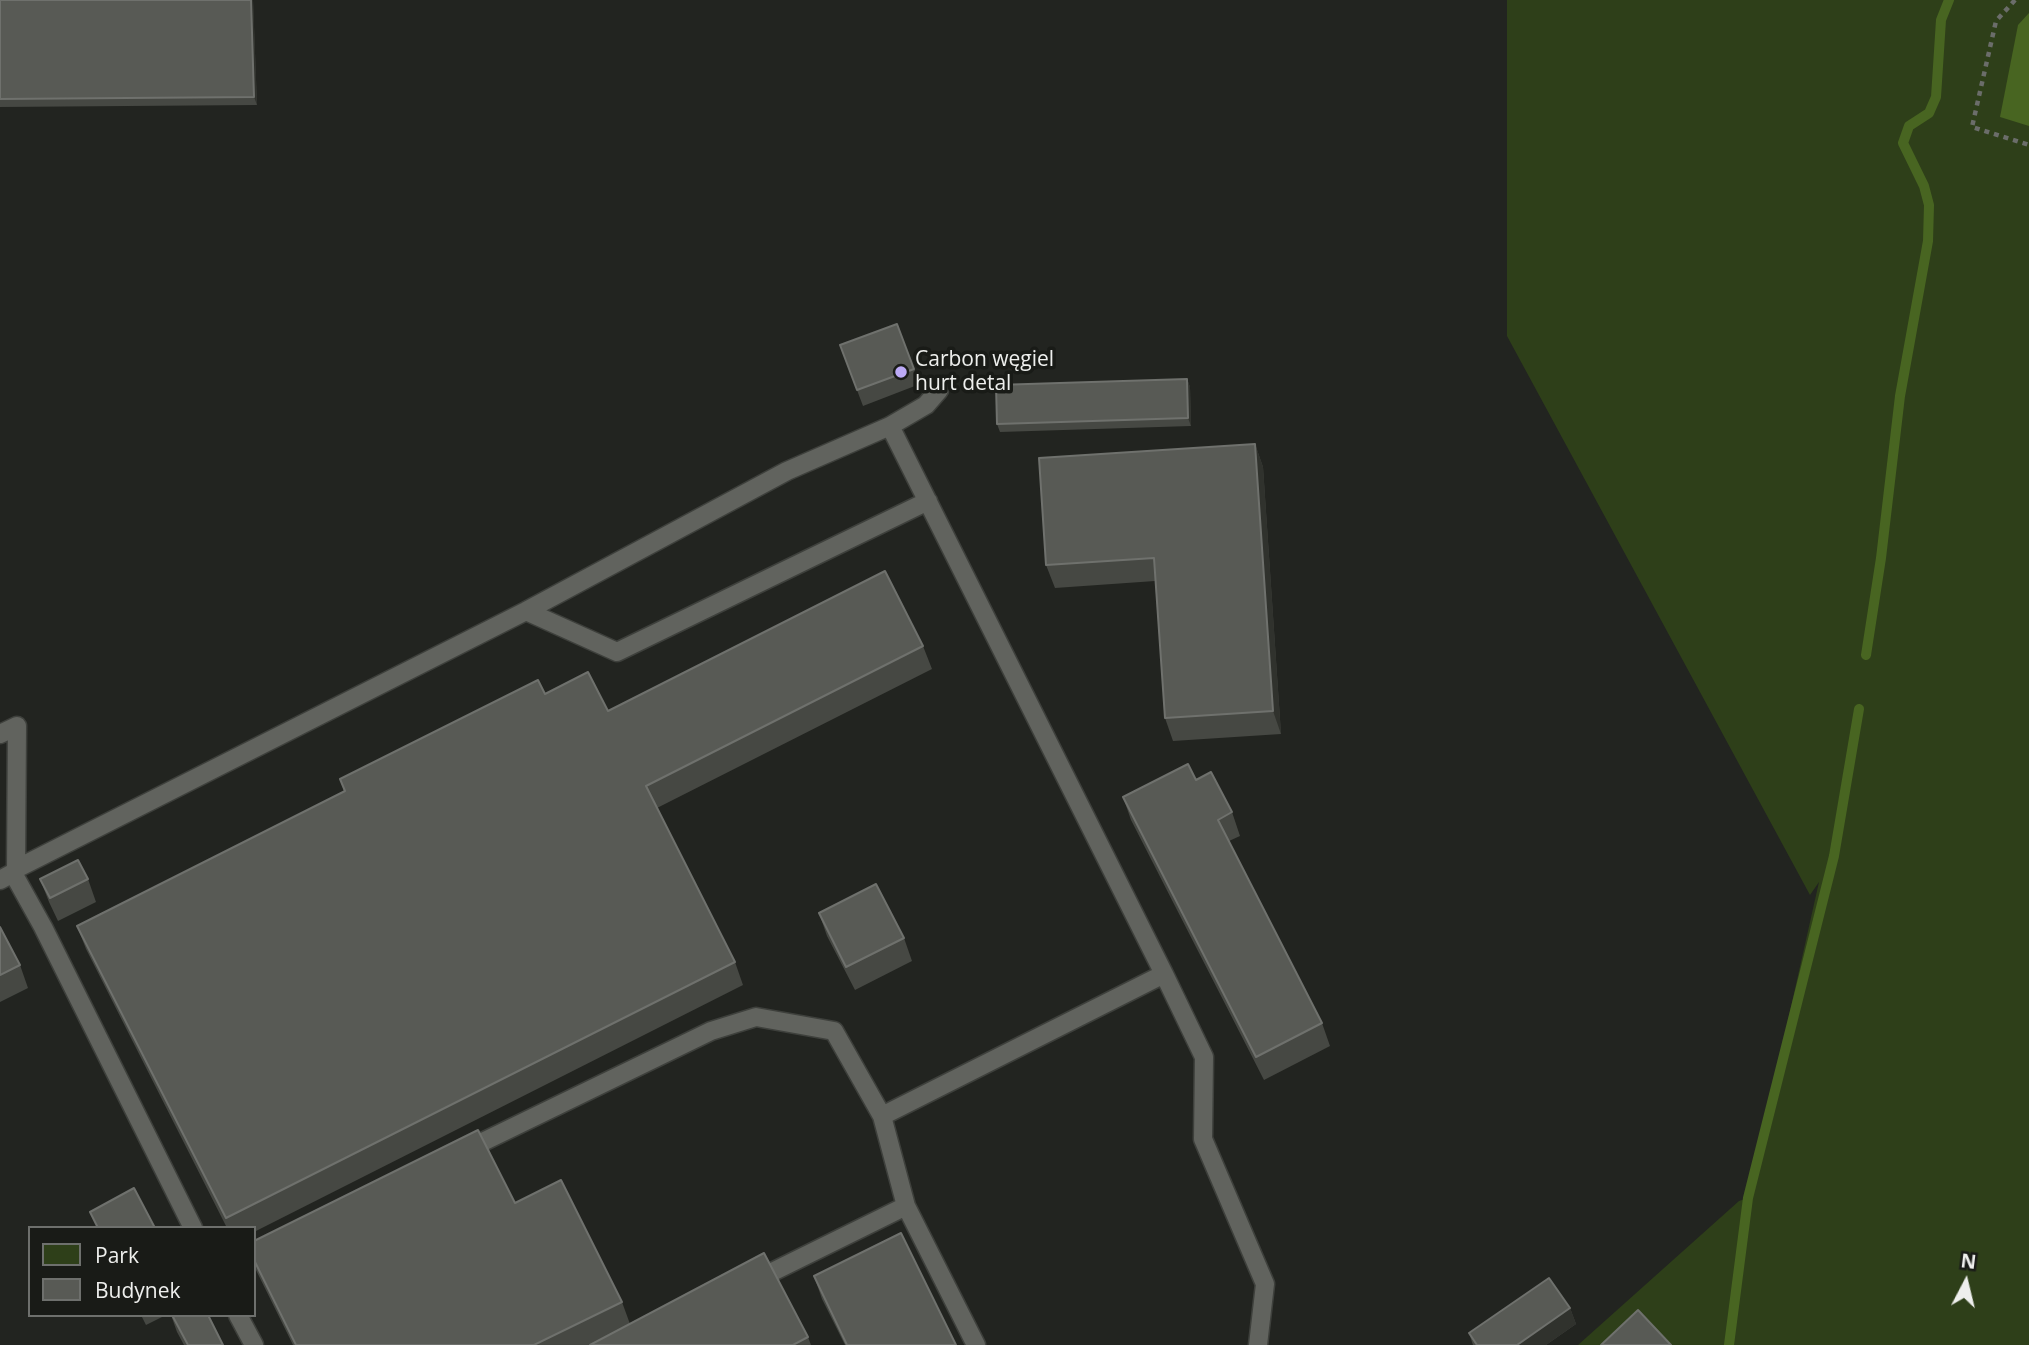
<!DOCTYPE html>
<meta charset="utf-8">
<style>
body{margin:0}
#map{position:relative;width:2029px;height:1345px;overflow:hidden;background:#222420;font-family:"Open Sans",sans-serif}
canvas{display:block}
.legend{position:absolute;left:28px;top:1226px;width:228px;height:91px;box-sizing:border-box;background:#191b17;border:2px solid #6e706d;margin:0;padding:9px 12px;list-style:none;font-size:21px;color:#eeefed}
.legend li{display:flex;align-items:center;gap:14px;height:35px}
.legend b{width:35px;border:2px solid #6e706d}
.north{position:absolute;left:1931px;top:1247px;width:70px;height:70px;-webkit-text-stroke:5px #191b17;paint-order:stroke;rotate:7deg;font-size:19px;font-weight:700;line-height:28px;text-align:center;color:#eeefed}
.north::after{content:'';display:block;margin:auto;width:24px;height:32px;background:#eeefed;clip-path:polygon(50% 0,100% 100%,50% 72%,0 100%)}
</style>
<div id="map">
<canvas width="2029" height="1345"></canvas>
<ul class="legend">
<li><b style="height:19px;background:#2e3f19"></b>Park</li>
<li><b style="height:19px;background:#585a55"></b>Budynek</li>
</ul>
<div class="north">N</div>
</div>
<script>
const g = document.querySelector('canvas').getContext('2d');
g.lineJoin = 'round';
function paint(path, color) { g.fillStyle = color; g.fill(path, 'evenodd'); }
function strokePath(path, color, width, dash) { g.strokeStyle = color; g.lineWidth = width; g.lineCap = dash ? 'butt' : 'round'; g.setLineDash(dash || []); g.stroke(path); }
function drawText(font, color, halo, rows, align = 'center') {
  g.font = font + ' "Open Sans",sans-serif'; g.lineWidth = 7; g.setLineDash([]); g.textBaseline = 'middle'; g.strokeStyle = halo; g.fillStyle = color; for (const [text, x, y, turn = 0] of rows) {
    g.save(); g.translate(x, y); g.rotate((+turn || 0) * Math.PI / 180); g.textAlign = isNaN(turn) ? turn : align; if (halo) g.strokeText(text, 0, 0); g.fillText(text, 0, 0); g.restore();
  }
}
paint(new Path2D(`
 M1507,0H2029V1345H1578L1739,1201L1748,1198L1819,882L1810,895L1507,336Z`), '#2e3f19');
paint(new Path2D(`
 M2029,13V126L2000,117L2018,25Z`), '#486521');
strokePath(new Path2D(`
 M1866,655L1881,558L1900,396L1928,241L1929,205L1924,186L1903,143L1909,126L1929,113L1936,97L1941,20L1949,0
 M1729,1345L1748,1198L1834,856L1859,709`), '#486521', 10);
const service = new Path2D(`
 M526,611L617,652L928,501
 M0,734L17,726L16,869
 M13,873L43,927L193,1228
 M0,880L13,873L16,869L526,611L787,471L890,426L926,405L939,390
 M1164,974L1204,1057L1203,1139L1265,1284L1258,1345
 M882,1116L1164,974L890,426
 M462,1152L711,1031L756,1017L834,1031L882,1116L906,1206L976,1345
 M754,1281L906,1206
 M238,1315L254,1345`);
strokePath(service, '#3e403c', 21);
strokePath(new Path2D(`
 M2015,0L1996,21L1972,127L2029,145`), '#6b6d6a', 4.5, [5, 5]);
strokePath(service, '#61635e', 18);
paint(new Path2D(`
 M0,0H253L257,105L0,107Z
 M897,324L920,384L863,406L840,345Z
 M1187,379L1190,387L1191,426L1000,432L997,424Z
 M1255,444L1263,467L1281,734L1173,741L1165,718L1155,581L1055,588L1046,565Z
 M923,646L932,669L657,808L735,962L743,985L254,1232V1228H227L86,949L77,926L344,791L340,779L545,694L608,711Z
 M1196,780L1232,812L1240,836L1229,841L1322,1023L1330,1046L1264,1080L1131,820L1123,797Z
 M40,879H88L96,902L58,921L49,902Z
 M819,913L904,938L912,961L855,990L827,936Z
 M0,927L20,965L28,988L0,1002Z
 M515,1203L622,1302L630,1324L808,1337L811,1345H293L254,1266V1241Z
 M814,1276L956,1345H845L822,1299Z
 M1570,1308L1576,1324L1546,1345H1473L1469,1333Z
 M141,1315H166L146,1325Z
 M171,1315H208L223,1345H184L177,1332Z`), '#464843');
paint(new Path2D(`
 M251,0H253L257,105L254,97Z
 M1187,379L1190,387L1191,426L1188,418Z
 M1255,444L1263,467L1281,734L1273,711Z
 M1570,1308L1576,1324L1546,1345H1517Z`), '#30322d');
const building = new Path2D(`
 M0,0H251L254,97L0,99Z
 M897,324L914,369L857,390L840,345Z
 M1187,379L1188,418L997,424L996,385Z
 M1255,444L1273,711L1165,718L1154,558L1046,565L1039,458Z
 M885,571L923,646L646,786L735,962L226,1218L77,926L345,791L340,779L538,680L545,694L588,672L608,711Z
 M1188,764L1196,780L1211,772L1232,812L1218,820L1322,1023L1256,1057L1123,797Z
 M78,860L88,879L50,898L40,879Z
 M876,884L904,938L846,967L819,913Z
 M0,927L20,965L0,975Z
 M478,1130L515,1203L561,1180L622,1302L534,1345H296L254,1260V1241Z
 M134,1188L155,1228H98L90,1212Z
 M901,1233L956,1345H847L814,1276Z
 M764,1253L808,1337L793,1345H590Z
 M1549,1278L1570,1308L1517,1345H1477L1469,1333Z
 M1638,1310L1671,1345H1601Z
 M172,1315H208L223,1345H188Z`);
paint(building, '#585a55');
strokePath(building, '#6f716d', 2);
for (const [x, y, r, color] of [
 [901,372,7,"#bcaaf6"]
]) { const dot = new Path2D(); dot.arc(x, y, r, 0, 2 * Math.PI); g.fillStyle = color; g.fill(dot); strokePath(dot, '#191b17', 2.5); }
drawText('21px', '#eeefed', '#191b17', [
 ["Carbon węgiel",915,360],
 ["hurt detal",915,384]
], 'left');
</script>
